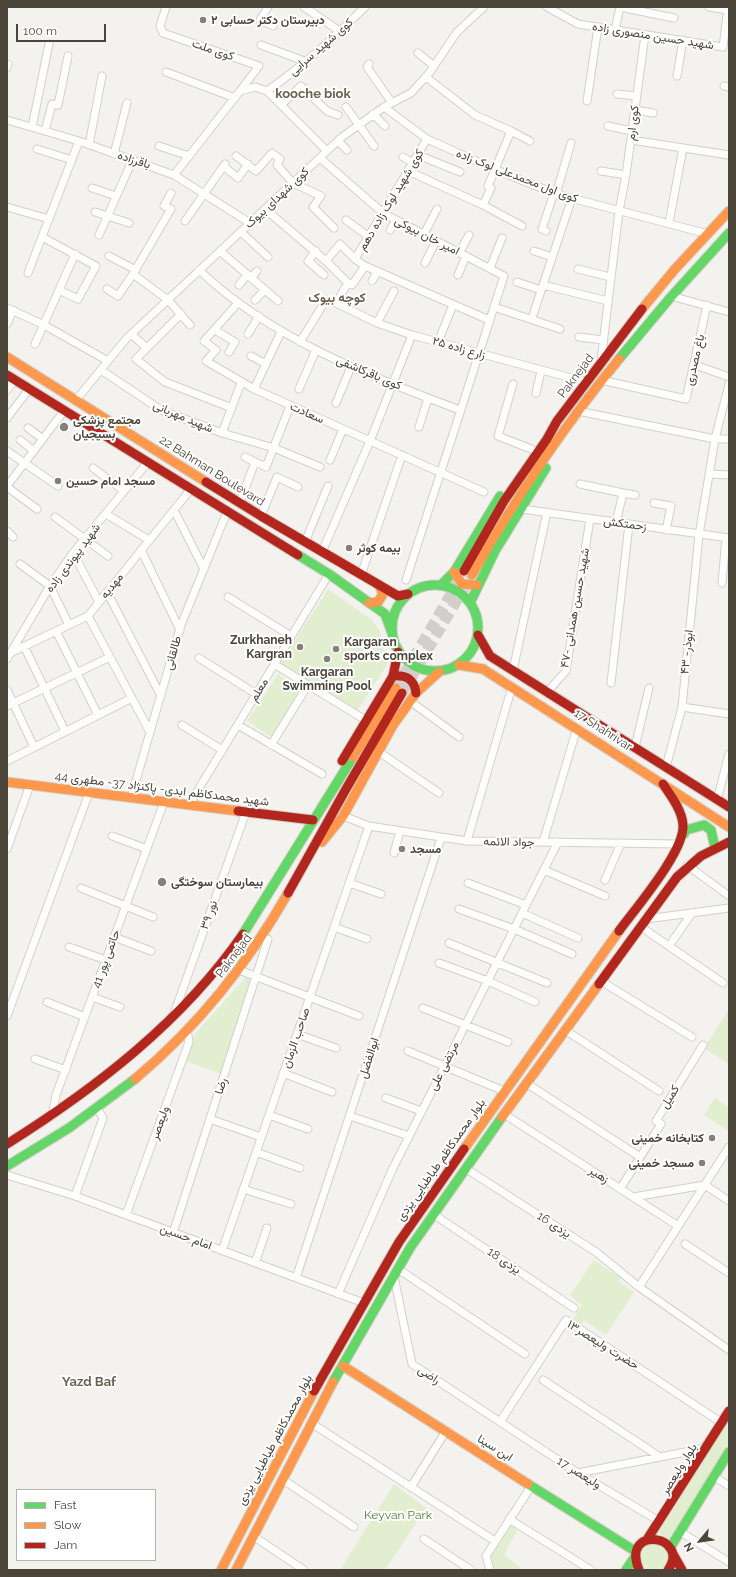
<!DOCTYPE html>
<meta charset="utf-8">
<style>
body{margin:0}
#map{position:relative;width:736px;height:1577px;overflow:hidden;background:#f4f2ee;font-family:Raleway,sans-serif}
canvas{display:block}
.frame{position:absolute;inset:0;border:8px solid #4b4439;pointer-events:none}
.legend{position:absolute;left:16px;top:1489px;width:140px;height:72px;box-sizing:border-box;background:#fff;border:1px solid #b7b4b0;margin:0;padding:5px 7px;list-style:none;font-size:12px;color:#4b4439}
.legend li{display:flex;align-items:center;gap:8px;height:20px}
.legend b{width:20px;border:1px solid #b7b4b0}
.north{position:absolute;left:680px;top:1521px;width:40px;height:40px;-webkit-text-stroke:3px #fff;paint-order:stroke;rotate:241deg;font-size:11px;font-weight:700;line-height:16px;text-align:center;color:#4b4439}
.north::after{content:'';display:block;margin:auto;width:14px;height:18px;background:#4b4439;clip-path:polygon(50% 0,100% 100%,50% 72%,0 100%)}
.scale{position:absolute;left:16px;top:24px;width:90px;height:18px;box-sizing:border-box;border:2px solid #4b4439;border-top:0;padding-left:5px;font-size:12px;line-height:14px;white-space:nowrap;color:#4b4439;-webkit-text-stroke:3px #fff;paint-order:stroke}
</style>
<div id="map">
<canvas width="736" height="1577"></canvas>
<div class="frame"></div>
<ul class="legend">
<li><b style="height:5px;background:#63d668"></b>Fast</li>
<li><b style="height:5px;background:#ff974d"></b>Slow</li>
<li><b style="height:5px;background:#b3261e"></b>Jam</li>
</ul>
<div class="north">N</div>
<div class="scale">100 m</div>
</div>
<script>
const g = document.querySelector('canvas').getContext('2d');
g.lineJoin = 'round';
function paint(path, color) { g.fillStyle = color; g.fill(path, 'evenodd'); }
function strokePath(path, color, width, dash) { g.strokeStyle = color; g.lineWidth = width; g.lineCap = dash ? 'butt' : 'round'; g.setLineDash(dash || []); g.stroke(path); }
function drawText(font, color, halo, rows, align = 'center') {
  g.font = font + ' Raleway,Vazirmatn,sans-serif'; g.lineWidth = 4; g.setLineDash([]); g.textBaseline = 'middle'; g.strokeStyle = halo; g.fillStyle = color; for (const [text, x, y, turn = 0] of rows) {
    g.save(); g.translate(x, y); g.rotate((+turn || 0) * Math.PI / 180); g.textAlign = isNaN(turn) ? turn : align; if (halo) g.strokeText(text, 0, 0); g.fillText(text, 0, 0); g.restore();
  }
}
paint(new Path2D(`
 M328,589L372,620L380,631L387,665L355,714L280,664Z
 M278,674L302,690L271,737L247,721Z
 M247,976L253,979L221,1074L186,1061L194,1035Z
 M729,1009V1064L704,1048Z
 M715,1098L729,1107V1131L704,1115Z
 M594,1260L621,1278L619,1282L634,1292L606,1335L584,1320L579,1328L571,1322L582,1305L570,1296Z
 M729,1420V1444L669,1539L658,1532Z
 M394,1484L426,1508L385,1570H340Z
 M508,1526H514L517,1531L504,1555L520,1567L518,1570H494L491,1554Z
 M653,1541C666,1545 667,1552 669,1564L664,1570H640V1547Z`), '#e1eecf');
strokePath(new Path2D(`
 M396,688L464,572
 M402,693L470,578`), '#d2cfca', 11, [11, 5.5]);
const street = new Path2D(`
 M166,7L160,26L163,33L259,66L240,91
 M268,7L260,20L273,26
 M304,7L341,32
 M547,7L578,24L723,47L728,7
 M620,7L674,18
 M709,7L728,10
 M615,30L620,7
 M261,45L307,62
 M418,53L434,66
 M369,64L367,67L392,103
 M7,68L8,64
 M166,72L235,98
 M677,76L683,40
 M426,77L475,115L511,131L530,141
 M724,86L729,87
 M267,91L327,151
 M617,94L636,96
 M587,101L598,27
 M281,105L301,86L327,111L338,115
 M346,107L374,146
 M384,107L427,139L494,169L556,194L708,234
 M635,110L653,113
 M373,114L385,126
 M7,120L79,141L174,175L250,223
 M608,126L632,131
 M32,127L49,44
 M45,131L52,104L58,105L68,56
 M511,131L488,186L491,188L483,205L522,226
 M631,140L729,155
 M338,141L347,150
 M89,145L102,76
 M159,146L189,156
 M37,149L72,160
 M114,154L127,103
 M418,155L460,172
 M236,156L256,171L272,153L280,159L277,165L293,183L321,196L313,207L334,228
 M403,157L413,163
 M320,158L383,213L504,276L406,580
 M227,169L238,178L248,164
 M408,171L483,205
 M601,171L626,175
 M174,175L240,91L255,87L267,91C303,66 334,38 365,7
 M92,188L116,196
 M171,193L164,206L171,209L133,274L168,300L190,325
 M556,194L571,143
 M7,207L49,219
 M265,209L326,261L348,283
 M95,212L129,223
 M346,220L369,237
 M185,221L225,164
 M669,223L683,148
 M390,230L396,220
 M546,231L542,229L554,193
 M241,232L268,257
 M424,234L437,209
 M99,235L133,159
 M42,237L96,266L78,299L59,290
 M220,251L278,301
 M316,251L308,261L324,275
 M534,251L552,257
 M459,253L469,235
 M109,256L136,270
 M326,261L340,244L355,259
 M425,263L436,241
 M365,266L489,320
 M490,268L502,238
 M578,269L610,277
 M199,270C272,339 368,376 460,410
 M28,273L79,141
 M458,275L466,256
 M251,278L257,271
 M372,281L378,271
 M517,282L541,290
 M239,285L247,275
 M543,285L608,301
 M107,289L118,296L133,274
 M671,296L729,312
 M255,300L265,290
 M238,303L204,341L216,350L206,361L254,389L484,492
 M336,303L377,323L412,335L586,382
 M494,307L560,329
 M7,308L44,325L108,361
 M181,314L136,359L165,382L232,408
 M532,318L572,198
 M377,323L394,291
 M7,324L13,310
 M215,330L235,342L229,352
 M131,334L147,348
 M248,334L259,316
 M579,337L603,340
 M300,342L326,300L336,303L348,283L352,285L365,266L355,259L427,139
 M438,342L453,305
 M35,344L75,254
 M251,356L266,364
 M601,361L619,211L626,175L645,35
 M695,365L729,377
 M101,370L161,410L222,433L274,448L320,467
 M601,380L686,399L707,305
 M513,384L498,436L531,449
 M254,389L281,332
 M299,389L316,350
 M7,390L15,380
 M536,393L541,371
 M76,400L126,339L342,137L384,107L411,93L430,72L457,32L484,7
 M336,403L351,367
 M578,411L715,439H729
 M7,418L29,389
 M419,427L428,398
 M28,428L43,439
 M222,433L241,383
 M20,440L34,451
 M7,451L58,486
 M245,457L255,462
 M330,460L343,429
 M93,468L124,491
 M710,474L729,475
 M580,484L623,493
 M7,486L64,411
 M7,487L37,509
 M240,502L255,462L266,467L290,406
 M654,503L671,506L666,530
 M522,509L729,538
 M174,510L204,569
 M106,514L149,540
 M261,516L277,477L298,487
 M55,517L108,556
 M616,523L623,493L635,495
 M7,531L13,537
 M305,542L328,486
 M141,550L180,630
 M322,552L370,441L412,335
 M73,553L99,602
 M20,564L50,586L69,625
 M361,575L402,455
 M722,583L726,538
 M107,592L161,696
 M228,597L291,636
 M88,616L150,732
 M56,631L98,715
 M24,646L65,731
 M10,653L88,616L191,489
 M199,658L256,694
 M7,659L50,586L73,553L148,462
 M274,664L367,721
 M513,670L547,512
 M611,683L629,524
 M7,690L34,747
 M548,691L566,671L590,519
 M410,701L459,737
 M7,706L110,657
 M682,707L729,714
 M182,725L222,750
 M238,725L322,774
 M271,745L308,685
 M635,747L649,688
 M379,752L439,793
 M7,761L132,698
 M666,767L682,707L699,535L715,439L729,384
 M131,798L181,625L227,512
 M717,800L729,754
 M189,805L329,574
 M343,816L369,826L467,841L679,844
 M112,836L147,849
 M467,841L512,687
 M543,842L577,728
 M7,849L30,785
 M394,853L400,831
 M687,865L729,896
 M544,870L605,896
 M605,880L621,843
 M349,883L381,894
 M468,883L526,905
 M81,888L153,917
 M459,909L514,929L572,954
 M522,913L578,938
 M646,919L729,908
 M334,927L367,939
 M641,927L723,983
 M114,937L151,951
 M449,943L547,983
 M669,946L692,913
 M69,947L106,960
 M439,963L488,981L535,1002
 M239,970L359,1016
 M601,981L692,1037
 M92,997L120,1007
 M47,1002L85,1017
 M423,1008L508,1042
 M175,1011L246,812
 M7,1016L89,793
 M565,1030L659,1091
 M297,1034L336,1048
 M408,1051L504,1091
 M35,1059L66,1070
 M283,1073L332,1092
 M526,1083L640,1157
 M386,1098L421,1111
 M504,1114L633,1197L705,1185
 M269,1115L308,1129
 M52,1116L56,1095L164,802
 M350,1116L409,1136
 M210,1119L261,1137
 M256,1152L300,1168
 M465,1168L596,1252L639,1287L729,1350
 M7,1175L75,1196L364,1303
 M705,1185L729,1201
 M243,1189L291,1204
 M620,1189L661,1124L656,1121L703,1045
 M75,1196L103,1118L97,1108
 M633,1197L678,1226
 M433,1214L574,1308
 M126,1215L189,1042L187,1030
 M173,1233L268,939
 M685,1244L729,1273
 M222,1251L369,826
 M255,1263L267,1228
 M398,1269L525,1354
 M394,1277L412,1364L578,1473L659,1521
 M296,1278L441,838
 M639,1287L729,1147
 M338,1294L393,1168L558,842
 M543,1380L660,1457
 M500,1422L566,1320L722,1423
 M311,1423L495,1541
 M578,1473L706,1448
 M713,1476L729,1486
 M282,1479L354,1527
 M411,1487L446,1431
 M509,1519L591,1570
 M679,1531L729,1562
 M253,1536L304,1570
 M424,1539L471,1570
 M490,1570L486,1556L532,1485`);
const fast = new Path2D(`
 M619,359L670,298L729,233
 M298,555L329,574L385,614L392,633
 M392 628a43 43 0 1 1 86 0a43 43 0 1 1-86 0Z
 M441,585L454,572L500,496
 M470,603L495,551L546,468
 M684,834L686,830L704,825L711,830L715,848
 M243,934L353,757
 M7,1166L69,1128L135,1079
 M333,1382L410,1248L502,1117
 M528,1484L635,1551
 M670,1548L729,1452
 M626,1570L634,1558`);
const slow = new Path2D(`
 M642,309L675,269L729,211
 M7,357L206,482
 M454,572L462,584L477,585
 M472,575C515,499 563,427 619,359
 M369,603L378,602L383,594L379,585
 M459,665L483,669L729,827
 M353,757L396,688
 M7,782L238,811
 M322,842L343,816L393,725L416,693L439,672
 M135,1079C199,1025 246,966 288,893
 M502,1117L599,984
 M464,1149L619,931
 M343,1366L528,1484
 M221,1570L314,1391
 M236,1570L333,1382`);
const jam = new Path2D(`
 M7,375L298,555
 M206,482L261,516L398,596L408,594
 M464,571L504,501L547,439L557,421L642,309
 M478,635L490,656L729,807
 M393,676C407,675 414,679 416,693
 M342,761L393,676L398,652
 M238,811L313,820
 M288,893L346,789L402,693
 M619,931C635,909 685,851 683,825C682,810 671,796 663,784
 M599,984L677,877L701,856L729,842
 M7,1144C96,1088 183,1021 243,934
 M314,1391L399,1242L464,1149
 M648,1538L729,1411
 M673,1554L682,1570
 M639,1570C620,1523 692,1536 668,1570`);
strokePath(street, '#d2d0cb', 9);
strokePath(fast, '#d3cfc5', 11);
strokePath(slow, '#d3cfc5', 11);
strokePath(jam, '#d3cfc5', 11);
strokePath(street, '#fdfdfc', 7);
strokePath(fast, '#63d668', 9);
strokePath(slow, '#ff974d', 9);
strokePath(jam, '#b3261e', 9);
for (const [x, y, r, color] of [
 [203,20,4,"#868178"],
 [64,427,5,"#868178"],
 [58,481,4,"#868178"],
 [349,548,4,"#868178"],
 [300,647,4,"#868178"],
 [336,649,4,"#868178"],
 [327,659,4,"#868178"],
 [402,849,4,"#868178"],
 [162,882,5,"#868178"],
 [712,1138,4,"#868178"],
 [702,1163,4,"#868178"]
]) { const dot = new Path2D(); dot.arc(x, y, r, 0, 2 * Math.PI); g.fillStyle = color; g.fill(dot); strokePath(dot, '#fff', 1.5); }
drawText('bold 12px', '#4b4439', '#fff', [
 ["دبیرستان دکتر حسابی ۲",211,20],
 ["مجتمع پزشکی",73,420],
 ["بسیجیان",73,434],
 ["مسجد امام حسین",66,481],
 ["بیمه کوثر",357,548],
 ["Zurkhaneh",292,640,"right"],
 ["Kargran",292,654,"right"],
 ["Kargaran",344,642],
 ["sports complex",344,656],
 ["Kargaran",327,672,"center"],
 ["Swimming Pool",327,686,"center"],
 ["مسجد",410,849],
 ["بیمارستان سوختگی",171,882],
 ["کتابخانه خمینی",704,1138,"right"],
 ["مسجد خمینی",694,1163,"right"]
], 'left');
drawText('12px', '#4b4439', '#fff', [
 ["شهید حسین منصوری زاده",653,36,9],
 ["کوی شهید سرایی",321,47,-41],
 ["کوی ملت",213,50,19],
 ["کوی ارم",633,123,-83],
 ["باقرزاده",134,160,18],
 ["کوی اول محمدعلی لوک زاده",517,176,21],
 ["کوی شهدای بیوک",277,198,-43],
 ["کوی شهید لوک زاده دهم",391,200,-59],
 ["امیر خان بیوکی",427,236,27],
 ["زارع زاده ۲۵",459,348,16],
 ["باغ مصدری",695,360,-77],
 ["کوی باقرکاشفی",369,373,23],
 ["Paknejad",576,376,-53],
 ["سعادت",307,413,24],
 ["شهید مهربانی",183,417,23],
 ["22 Bahman Boulevard",212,471,32],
 ["زحمتکش",625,524,8],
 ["شهید پیوندی زاده",73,558,-53],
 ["مهدیه",112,586,-51],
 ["شهید حسین همدانی -۴۷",575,608,-80],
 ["ابوذر- ۴۳",687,652,-84],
 ["طالقانی",173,653,-74],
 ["معلم",259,690,-59],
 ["17 Shahrivar",603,730,33],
 ["شهید محمدکاظم ابدی- پاکنژاد 37- مطهری 44",162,789,7],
 ["جواد الائمه",509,842,1],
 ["نور ۳۹",209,915,-70],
 ["Paknejad",234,956,-53],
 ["حاتمی پور 41",106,959,-70],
 ["صاحب الزمان",296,1038,-71],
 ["ابوالفضل",369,1058,-72],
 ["مرتضی علی",444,1066,-63],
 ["رضا",221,1086,-72],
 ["کمیل",670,1097,-58],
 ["ولیعصر",160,1123,-70],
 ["بلوار محمدکاظم طباطبایی یزدی",441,1160,-55],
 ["زهیر",599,1175,33],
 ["یزدی 16",554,1225,33],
 ["امام حسین",186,1237,20],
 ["یزدی 18",504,1261,34],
 ["حضرت ولیعصر۱۳",603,1345,32],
 ["راضی",429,1375,33],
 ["بلوار محمدکاظم طباطبایی یزدی",275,1440,-62],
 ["ابن سینا",495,1448,32],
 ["بلوار ولیعصر",679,1469,-58],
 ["ولیعصر 17",579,1473,32]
]);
drawText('12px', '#4a7f2a', '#fff', [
 ["Keyvan Park",398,1515]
]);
drawText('bold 13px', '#6e6250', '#fff', [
 ["kooche biok",313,94],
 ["کوچه بیوک",337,298],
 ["Yazd Baf",89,1382]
]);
</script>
